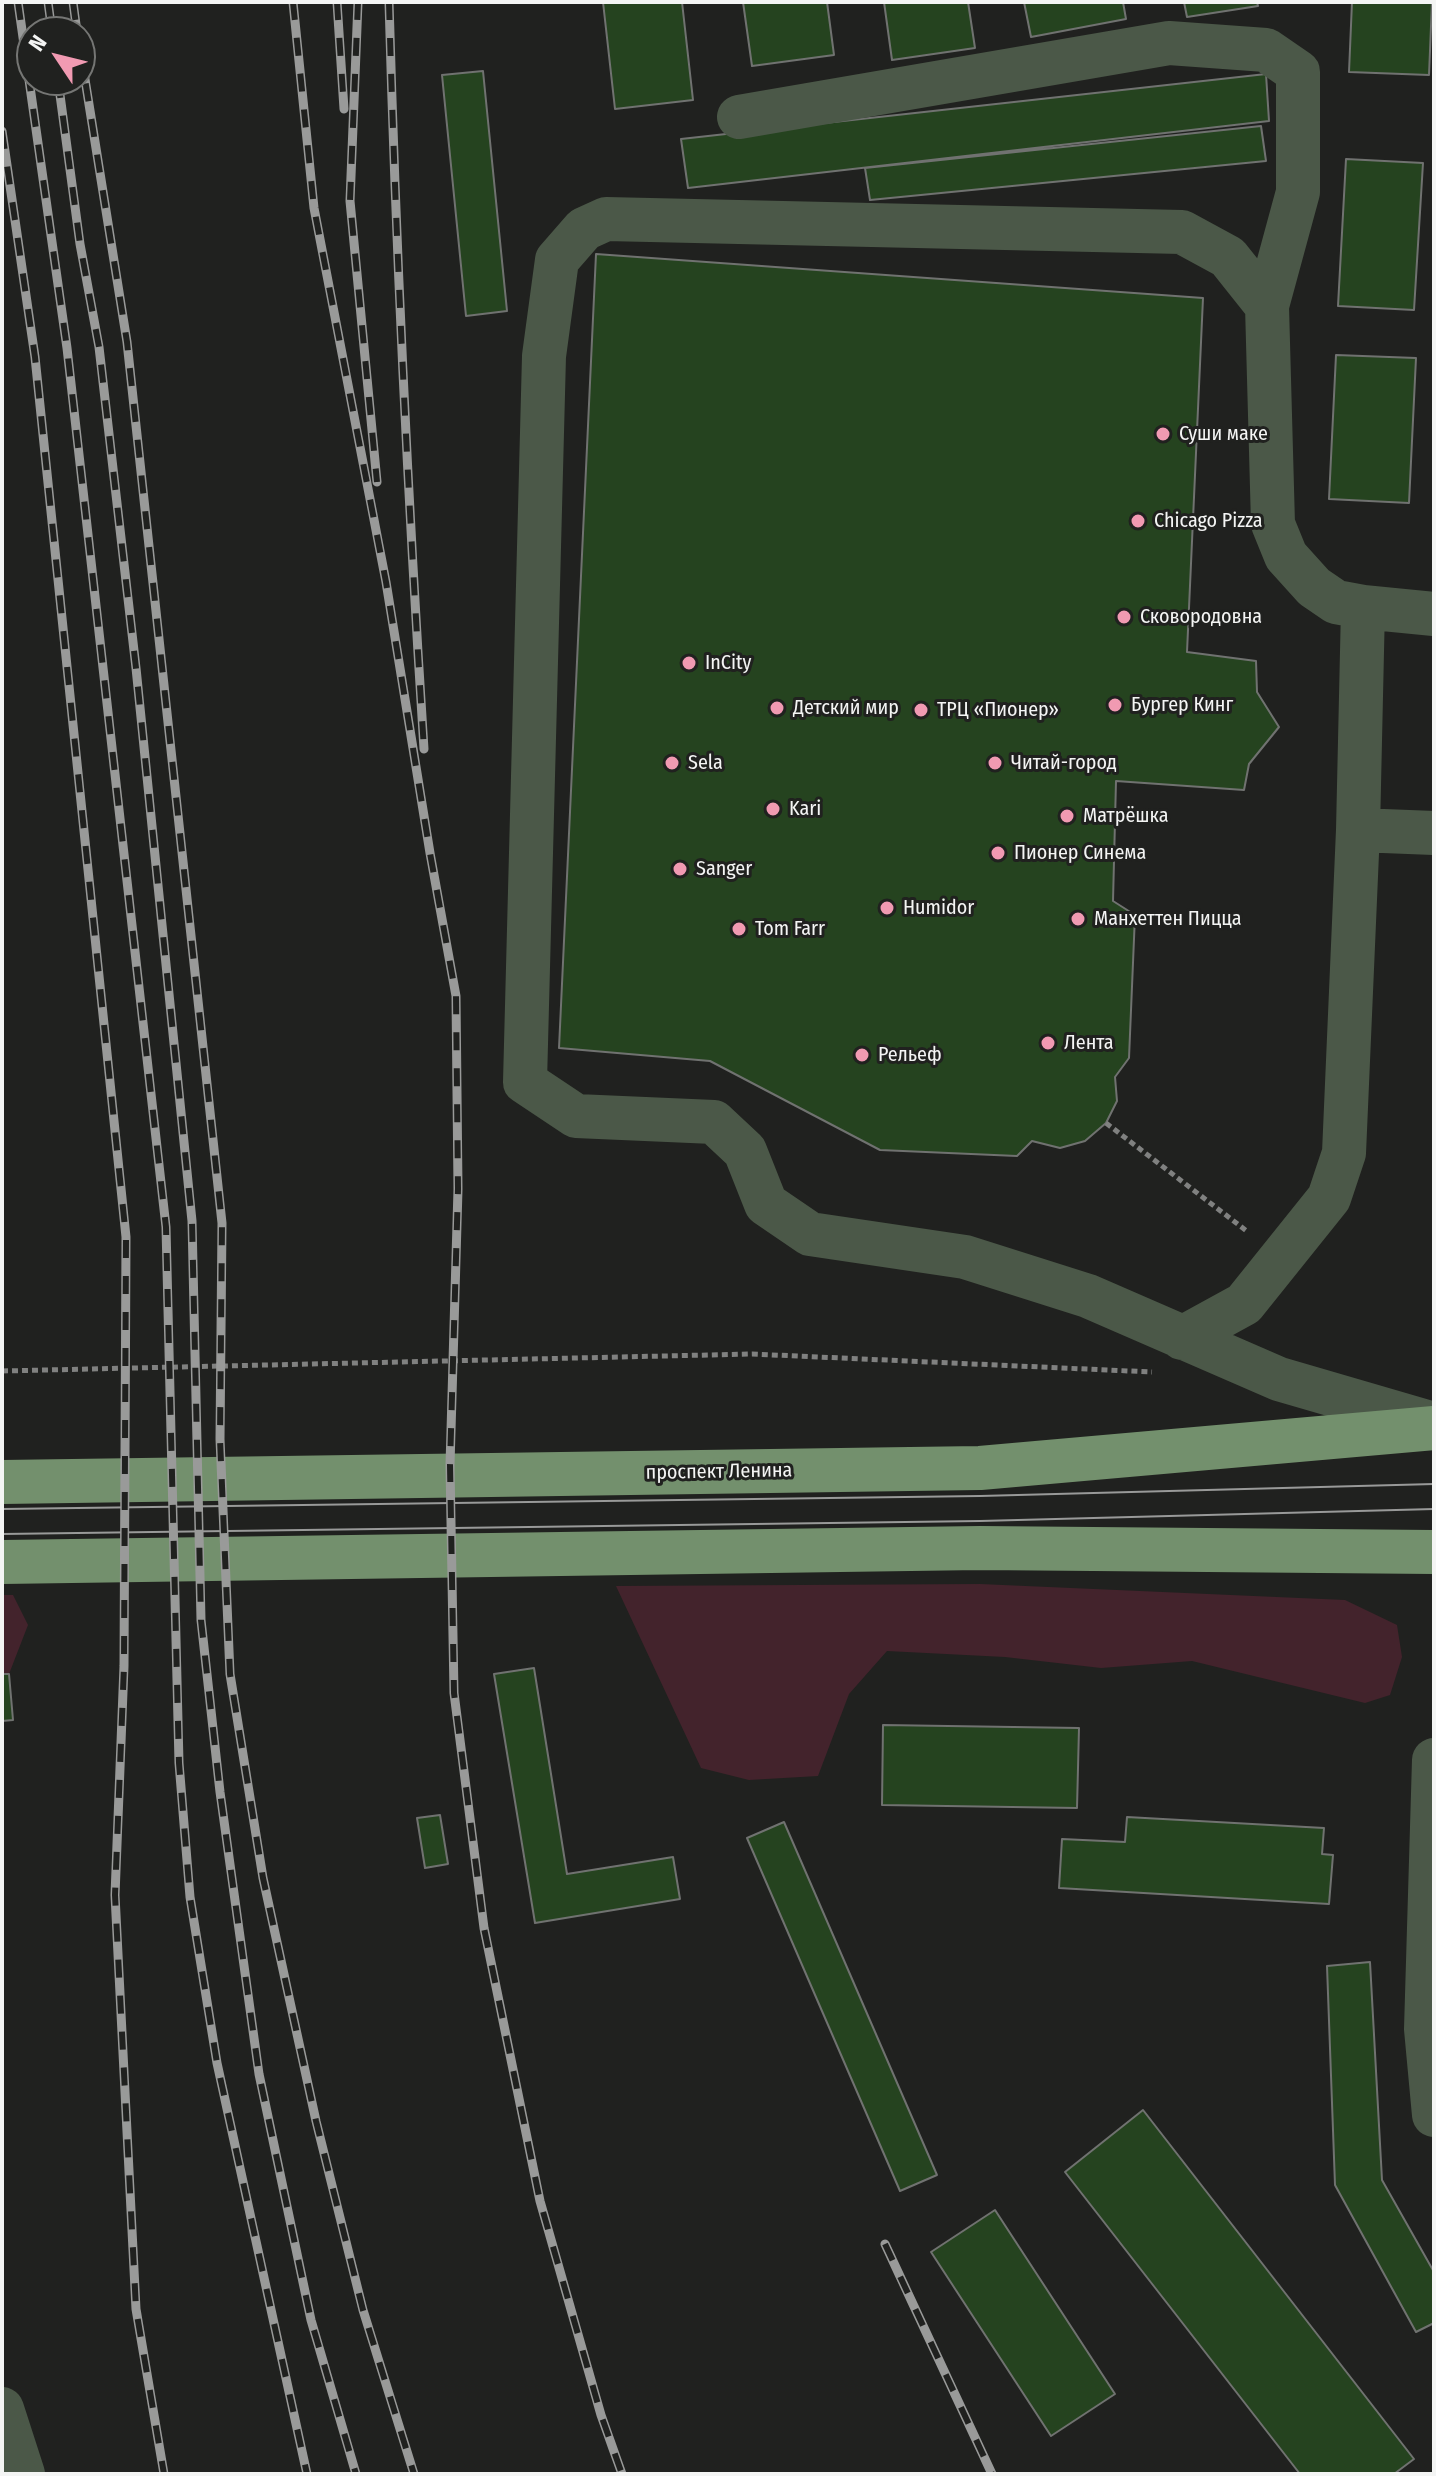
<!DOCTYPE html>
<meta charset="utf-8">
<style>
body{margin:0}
#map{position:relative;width:1436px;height:2476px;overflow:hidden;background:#20211f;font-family:"Fira Sans Condensed",sans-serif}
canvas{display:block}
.frame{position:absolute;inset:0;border:4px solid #f4f5f4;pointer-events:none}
.north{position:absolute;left:16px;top:16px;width:80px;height:80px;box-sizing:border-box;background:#20211f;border:2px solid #757674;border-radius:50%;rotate:305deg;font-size:22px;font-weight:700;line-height:32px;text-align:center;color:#f4f5f4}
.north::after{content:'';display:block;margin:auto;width:28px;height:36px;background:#f19ab2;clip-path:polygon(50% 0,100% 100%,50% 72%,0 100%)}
</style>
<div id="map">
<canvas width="1436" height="2476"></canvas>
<div class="frame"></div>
<div class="north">N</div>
</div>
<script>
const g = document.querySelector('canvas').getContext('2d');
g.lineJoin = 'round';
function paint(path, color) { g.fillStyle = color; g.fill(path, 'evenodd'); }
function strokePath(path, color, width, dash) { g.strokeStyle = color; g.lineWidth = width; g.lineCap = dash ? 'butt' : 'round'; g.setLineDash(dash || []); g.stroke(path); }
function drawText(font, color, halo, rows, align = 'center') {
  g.font = font + ' "Fira Sans Condensed",sans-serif'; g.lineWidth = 6; g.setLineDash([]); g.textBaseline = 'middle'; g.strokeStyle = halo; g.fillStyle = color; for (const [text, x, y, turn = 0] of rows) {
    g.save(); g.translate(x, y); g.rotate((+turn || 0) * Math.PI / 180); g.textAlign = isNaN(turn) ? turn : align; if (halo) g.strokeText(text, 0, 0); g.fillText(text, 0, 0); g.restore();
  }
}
paint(new Path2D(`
 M980,1584L1345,1600L1397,1625L1402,1657L1390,1695L1365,1703L1192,1661L1101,1668L1005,1657L887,1651L849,1694L818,1776L749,1780L701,1768L616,1586Z
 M2,1595H13L28,1625L9,1674H2Z`), '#43232c');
const building = new Path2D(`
 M603,2H682L693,100L615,109Z
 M743,2H827L834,55L752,66Z
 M884,2H968L975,48L892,60Z
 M1024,2H1123L1126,19L1031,37Z
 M1184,2H1257L1258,6L1187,17Z
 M1352,2H1432L1429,75L1349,72Z
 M483,71L507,311L466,316L442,75Z
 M1266,74L1269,121L688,188L681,139Z
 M1261,126L1266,161L870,200L865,168Z
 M1346,159L1423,163L1414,310L1338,306Z
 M596,254L1203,298L1187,652L1256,661L1257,692L1279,727L1249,764L1244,790L1116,781L1113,901L1135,915L1129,1058L1115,1077L1117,1101L1106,1123L1085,1141L1060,1148L1032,1141L1017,1156L880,1150L710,1061L559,1048Z
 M1336,355L1416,358L1409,503L1329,499Z
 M534,1668L567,1874L673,1857L680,1899L535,1923L494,1674Z
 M2,1674H9L13,1720L2,1721Z
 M883,1725L1079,1728L1077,1808L882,1805Z
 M440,1815L448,1864L425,1868L417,1818Z
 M1127,1817L1324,1828L1322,1854L1333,1855L1329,1904L1059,1888L1062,1839L1125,1842Z
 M784,1822L937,2175L900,2191L747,1838Z
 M1370,1962L1382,2180L1434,2272V2323L1416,2332L1335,2185L1327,1966Z
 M1143,2110L1414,2459L1394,2474H1300L1065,2172Z
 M995,2210L1115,2394L1051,2436L931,2252Z`);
paint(building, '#25431f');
strokePath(building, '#707270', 2);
strokePath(new Path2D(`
 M1106,1123L1248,1232
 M2,1371L752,1354L1152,1372`), '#808180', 5, [6, 4]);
strokePath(new Path2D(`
 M739,117L1169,43L1266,50L1298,72V192L1267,306
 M1434,614L1363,607L1336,602L1314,587L1286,556L1273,524L1267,306L1228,257L1182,232L606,219L584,229L557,260L544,356L525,1082L576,1116L714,1122L745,1151L766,1204L810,1234L965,1257L1088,1296L1279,1379L1434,1424
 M1358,830L1434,833
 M1182,1338L1244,1304L1329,1198L1344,1153L1358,830L1363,607
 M1434,1760L1426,2029L1434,2115
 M2,2409L23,2474`), '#4b5848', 44);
strokePath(new Path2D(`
 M2,1482L980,1468L1434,1428
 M2,1562L980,1548L1434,1552`), '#73906d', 44);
strokePath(new Path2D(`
 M2,1509L980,1496L1434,1484
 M2,1534L980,1521L1434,1509`), '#999a99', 2);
const rail = new Path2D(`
 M18,2L67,348L166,1227L179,1763L190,1897L217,2063L307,2474
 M48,2L52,32
 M73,2L77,32
 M293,2L314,208L386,582L430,853L456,996L458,1189L450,1465L454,1693L484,1928L540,2201L601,2415L622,2474
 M337,2L344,109
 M358,2L350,201L377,482
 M389,2C396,251 408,500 424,749
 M80,48L127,342L222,1223L220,1439L230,1674L263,1878L316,2121L363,2310L414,2474
 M58,80L80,244L99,347L136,668L192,1221L201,1620L220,1792L259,2074L311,2320L356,2474
 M2,131L35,357L126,1237L124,1666L115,1895L136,2309L164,2474
 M885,2244L992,2474`);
strokePath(rail, '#999a99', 9);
strokePath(rail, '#20211f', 6, [18]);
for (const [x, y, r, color] of [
 [1163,434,8,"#f19ab2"],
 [1138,521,8,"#f19ab2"],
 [1124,617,8,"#f19ab2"],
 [689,663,8,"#f19ab2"],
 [1115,705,8,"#f19ab2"],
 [777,708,8,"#f19ab2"],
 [921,710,8,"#f19ab2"],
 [672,763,8,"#f19ab2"],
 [995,763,8,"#f19ab2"],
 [773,809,8,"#f19ab2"],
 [1067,816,8,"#f19ab2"],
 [998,853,8,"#f19ab2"],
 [680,869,8,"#f19ab2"],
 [887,908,8,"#f19ab2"],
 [1078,919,8,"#f19ab2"],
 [739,929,8,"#f19ab2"],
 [1048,1043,8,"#f19ab2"],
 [862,1055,8,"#f19ab2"]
]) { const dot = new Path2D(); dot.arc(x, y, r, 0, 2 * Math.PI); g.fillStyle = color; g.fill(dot); strokePath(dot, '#20211f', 3); }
drawText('20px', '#f4f5f4', '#20211f', [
 ["Суши маке",1179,434],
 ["Chicago Pizza",1154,521],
 ["Сковородовна",1140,617],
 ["InCity",705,663],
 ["Бургер Кинг",1131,705],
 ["Детский мир",793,708],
 ["ТРЦ «Пионер»",937,710],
 ["Sela",688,763],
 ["Читай-город",1011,763],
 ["Kari",789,809],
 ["Матрёшка",1083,816],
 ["Пионер Синема",1014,853],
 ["Sanger",696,869],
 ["Humidor",903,908],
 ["Манхеттен Пицца",1094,919],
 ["Tom Farr",755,929],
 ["Лента",1064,1043],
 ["Рельеф",878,1055]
], 'left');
drawText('20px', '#f4f5f4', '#20211f', [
 ["проспект Ленина",719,1472,-1]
]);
</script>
